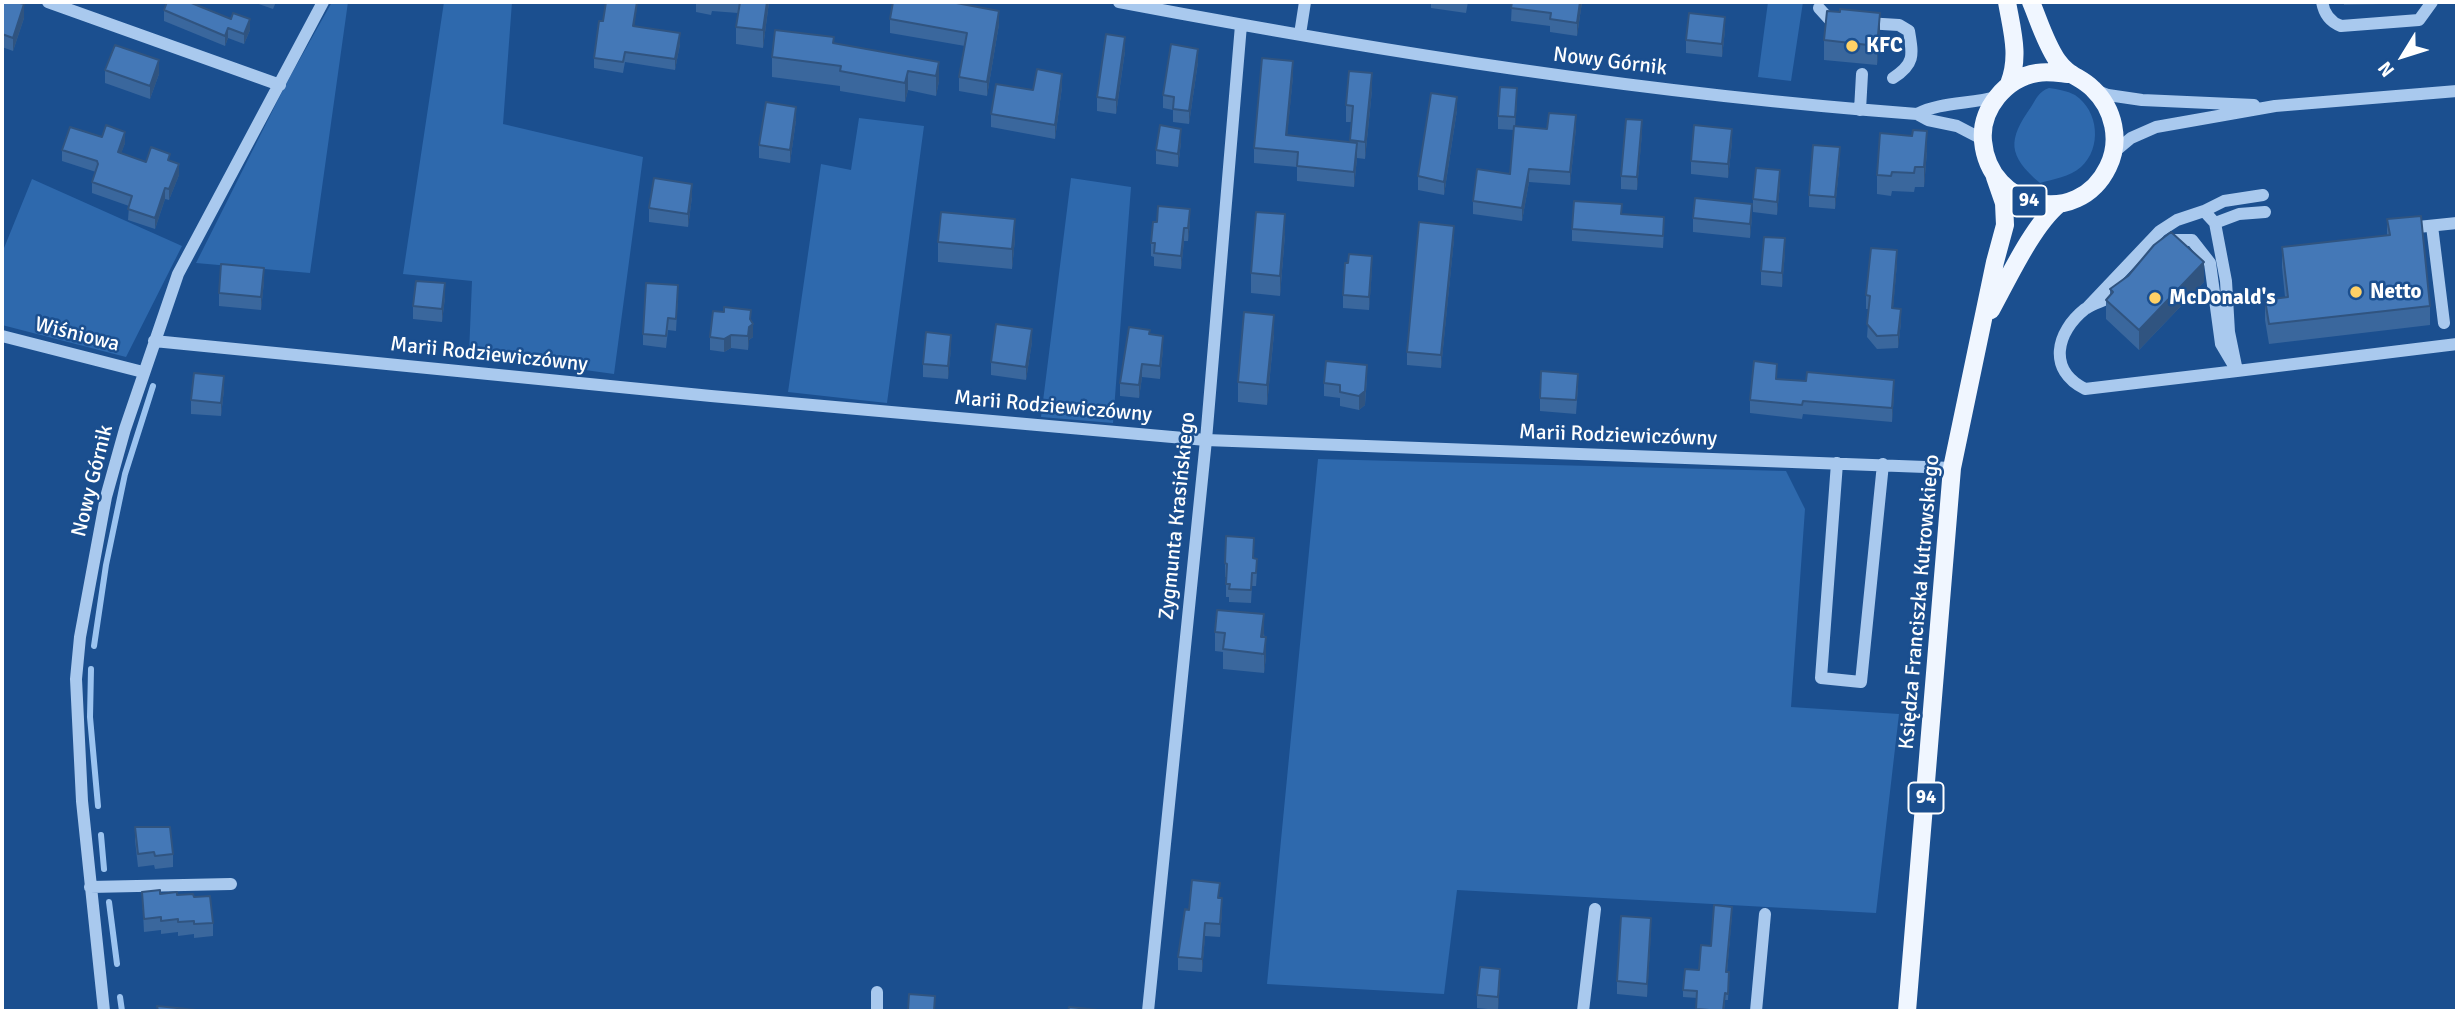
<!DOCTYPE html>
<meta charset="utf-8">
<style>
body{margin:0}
#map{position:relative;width:2459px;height:1013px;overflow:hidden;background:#1b4f8f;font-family:Signika,sans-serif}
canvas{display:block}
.frame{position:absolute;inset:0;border:4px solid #fff;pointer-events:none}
.north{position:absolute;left:2368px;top:21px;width:70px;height:70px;-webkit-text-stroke:5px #1b4f8f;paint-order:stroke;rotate:232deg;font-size:19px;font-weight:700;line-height:28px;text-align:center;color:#fff}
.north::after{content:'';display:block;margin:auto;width:24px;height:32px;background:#fff;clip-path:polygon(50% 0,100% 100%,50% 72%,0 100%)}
</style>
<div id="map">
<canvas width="2459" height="1013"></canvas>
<div class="frame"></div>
<div class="north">N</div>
</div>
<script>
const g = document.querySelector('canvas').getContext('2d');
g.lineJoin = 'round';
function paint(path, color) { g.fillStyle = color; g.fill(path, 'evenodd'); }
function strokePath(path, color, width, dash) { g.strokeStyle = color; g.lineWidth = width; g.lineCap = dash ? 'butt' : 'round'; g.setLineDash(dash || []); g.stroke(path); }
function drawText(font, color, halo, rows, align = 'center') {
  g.font = font + ' Signika,sans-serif'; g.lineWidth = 5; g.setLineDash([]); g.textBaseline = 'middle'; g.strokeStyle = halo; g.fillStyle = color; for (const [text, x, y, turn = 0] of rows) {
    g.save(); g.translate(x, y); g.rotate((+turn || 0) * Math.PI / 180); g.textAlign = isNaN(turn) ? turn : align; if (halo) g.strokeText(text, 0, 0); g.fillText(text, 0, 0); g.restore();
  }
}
paint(new Path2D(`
 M332,2H348L310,273L196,263L287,82Z
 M444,2H512L503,124L643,157L614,374L469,354L472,281L403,274Z
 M1768,2H1803L1791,81L1758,77Z
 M2049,88C2058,89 2067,91 2075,95C2099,111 2102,148 2081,167C2069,177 2054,179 2040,183C2007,155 2008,140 2031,107C2037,98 2038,92 2049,88Z
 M859,118L924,126L887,403L788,392L821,164L851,170Z
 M1071,178L1131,187L1113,423L1041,417Z
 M32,179L182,246L126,357L2,325V253Z
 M1318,459L1786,471L1805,509L1791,707L1899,714L1876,913L1457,890L1444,994L1267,984Z`), '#2e69ad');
strokePath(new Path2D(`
 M94,646L106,565L125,474L153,386
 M91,669L90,717L98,806
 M101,835L104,869
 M109,902L117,964
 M120,997L122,1011`), '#9cc4f0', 6);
strokePath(new Path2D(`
 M48,2L280,85
 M1119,2C1383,52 1649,94 1917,114L1928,120L1957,126L1982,139
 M2322,2C2324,13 2330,22 2341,26L2419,20L2432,2
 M1819,8L1829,19L1841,20
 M1866,23L1899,25L1909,31C1913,55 1915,64 1893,78
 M1300,34L1305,2
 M2095,90L2108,95L2142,100L2254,105
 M1860,110L1862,74
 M1917,114C1939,102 1971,104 1996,97
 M2113,153L2131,138L2156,127L2275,106L2457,91
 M2204,211L2224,201L2263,195
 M2215,223L2239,214L2265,212
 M2432,226L2444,323
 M2418,227L2457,223
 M2163,245L2173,240H2192L2210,263L2221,344L2237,371L2457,344
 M2087,308L2160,231L2177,220L2204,211L2215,223L2226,281L2229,332L2237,371L2085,389C2047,370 2056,332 2085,309C2096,301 2109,301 2119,291
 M2,336L143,372
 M154,341L711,396L1206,440L1952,468
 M1837,463L1821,678L1861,682L1883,464
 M90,887L231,884
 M104,1011L82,801L76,679L80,637L106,497L125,429L178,274L323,2
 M877,1011V992
 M1148,1011L1206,440L1241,25
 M1583,1011L1595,909
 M1756,1011L1765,914`), '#a9c9ee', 12);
strokePath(new Path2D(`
 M2007,2C2012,31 2020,56 2009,84
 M2031,2C2039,21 2045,42 2057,60C2069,77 2080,76 2093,89C2114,109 2121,141 2108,167C2078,229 1989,209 1983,141C1980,109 2006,78 2037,73C2048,71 2058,73 2068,74
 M1991,310C2008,279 2033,225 2059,204
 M1907,1011L1952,468L1995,262L2005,225L2004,203L1995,177`), '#f0f6ff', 18);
paint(new Path2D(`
 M2,2L24,18L13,51L2,47Z
 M253,2H276L273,9Z
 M696,2H769L763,48L736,44V27L738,13L712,11L711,15L696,12Z
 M1431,2H1468L1466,13L1431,8Z
 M1512,2H1582L1577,36L1550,32V26L1511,21Z
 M2344,2H2421L2420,3L2344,5Z
 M164,10L250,30L244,44L228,38L225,46L164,21Z
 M890,19L999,24L987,96L959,91V77L965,46L890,33Z
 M635,26L680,44L675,70L625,62L623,73L594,68V58Z
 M1725,30L1722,57L1686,53V40Z
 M1880,32L1877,65L1824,60V40Z
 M834,43L939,62V81L936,96L908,90L905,102L840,91V86L772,77V57Z
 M1125,51L1116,114L1097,111V97Z
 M1198,62L1189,124L1173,122V110L1163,108V95Z
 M105,70L159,74L150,99L105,83Z
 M1293,76L1287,136L1350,142L1351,122H1346V105L1372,90L1365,159L1357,158L1354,187L1297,181V167L1254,163V148Z
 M1062,87L1055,139L991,127V114Z
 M1517,102L1515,126L1547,129L1576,128L1570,185L1529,182L1522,221L1473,214V201L1510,174L1514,130L1498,129V116Z
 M1457,110L1444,195L1418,190V176Z
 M796,120L790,163L759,158V145Z
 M1642,133L1637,190L1621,189V176Z
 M1181,142L1178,167L1156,164V150Z
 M1732,142L1728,178L1691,174V161Z
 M125,143L121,153L146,162L170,161L179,175L169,200L165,199L155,229L128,220L129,206L92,193V182L96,172L62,161V150Z
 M1927,151L1924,187H1915L1914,192L1892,191L1891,196L1877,194V175Z
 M1840,159L1835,209L1809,207V195Z
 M1780,184L1777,215L1753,212V199Z
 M692,197L688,227L649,222V208Z
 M1622,214L1664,229L1663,248L1572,241V229Z
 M1752,217L1750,238L1693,232V218Z
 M2387,219L2430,306V325L2269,344L2265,320V300L2285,297L2282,267V247L2387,235Z
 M1190,223L1188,241H1184L1181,269L1154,266V257L1151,256V243Z
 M1285,234L1280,296L1251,293V273Z
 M1015,239L1012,269L938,262V242Z
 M1454,239L1441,368L1407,365V352Z
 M1785,252L1782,287L1761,285V271Z
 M1897,263L1893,308L1901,322L1898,348L1877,349L1867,337L1869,309H1866V295Z
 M1372,269L1369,310L1343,308V295Z
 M264,281L261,310L219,306V293Z
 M2204,282L2139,350L2106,319V300L2110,295V289Z
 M678,296L676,331L668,330L666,348L643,345V334Z
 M445,297L442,322L413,319V306Z
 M751,320L753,337L749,340L748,350L731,348L724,352L710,350V337Z
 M1150,334L1163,349L1160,379L1142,377L1139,398L1120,396V383Z
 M1274,334L1267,405L1238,402V382Z
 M1032,342L1026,380L991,375V362Z
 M951,348L948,379L923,377V364Z
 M1367,378L1365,405L1359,410L1340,406V398L1324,396V383Z
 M1777,379L1894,394L1892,422L1803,414L1802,419L1750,413V400Z
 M1578,387L1576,414L1540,411V398Z
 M224,389L221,416L191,414V400Z
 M1253,558L1257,572L1256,586H1252L1251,603L1229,602V597H1226V577H1225V563Z
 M1215,632L1264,633L1266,657L1264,673L1223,669V652L1215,651Z
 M135,827L173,854V867L155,869L154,865L138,867L135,840Z
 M142,892L194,897L213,923V936L194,938V934L178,936V932L161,934V930L144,932Z
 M1219,898L1222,912L1220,937L1205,936L1202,972L1178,970V957L1189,910Z
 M1732,914L1727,972L1729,979L1728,1000H1725L1724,1011H1696L1697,998L1683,997V990L1699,970L1711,946Z
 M1651,931L1647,997L1617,994V981Z
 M1500,982L1498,1010L1477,1008V995Z`), '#3a679d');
paint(new Path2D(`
 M637,2H638L633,36V26Z
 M767,2H769L763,48V30Z
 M1580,2H1582L1577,36V23Z
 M24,4V18L13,51V38Z
 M999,11V24L987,96V82Z
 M1880,13V32L1877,65V46Z
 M1725,17V30L1722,57V44Z
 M250,19V30L244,44V34Z
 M228,28V38L225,46V36Z
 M680,33V44L675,70V59Z
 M1125,37V51L1116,114V100Z
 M1198,49V62L1189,124V111Z
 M159,60V74L150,99V86Z
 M1293,61V76L1286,150V135Z
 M939,62V81L936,96V76Z
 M908,71V90L905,102V83Z
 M1372,73V90L1365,159V142Z
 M1062,74V87L1055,139V125Z
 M1517,88V102L1515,130V117Z
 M1457,97V110L1444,195V182Z
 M796,107V120L790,163V150Z
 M1576,115V128L1570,185V172Z
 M1642,120V133L1637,190V177Z
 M1181,129V142L1178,167V154Z
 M1732,129V142L1728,178V164Z
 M1927,131V151L1924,187V167Z
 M125,132V143L118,163V152Z
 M1357,143V158L1354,187V172Z
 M1840,147V159L1835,209V197Z
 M179,164V175L169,200V189Z
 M1529,169V182L1522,221V208Z
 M1780,170V184L1777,215V202Z
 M692,184V197L688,227V214Z
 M165,188V199L155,229V218Z
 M1752,204V217L1750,238V224Z
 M1190,209V223L1188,241V228Z
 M1285,214V234L1280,296V276Z
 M1015,219V239L1012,269V249Z
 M1454,226V239L1441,368V355Z
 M1184,228V241L1181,269V256Z
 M1785,238V252L1782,287V273Z
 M1897,250V263L1892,322V308Z
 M1372,256V269L1369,310V297Z
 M2204,262V282L2139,350V330Z
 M264,268V281L261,310V297Z
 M445,283V297L442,322V309Z
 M1901,309V322L1898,348V335Z
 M751,310V326L753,324V337L749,340L748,350V336Z
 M1274,315V334L1267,405V385Z
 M1032,329V342L1026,380V367Z
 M731,335V348L724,352V339Z
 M951,335V348L948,379V366Z
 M1163,336V349L1160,379V366Z
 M1142,364V377L1139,398V385Z
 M1367,365L1365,405L1359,410V396Z
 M224,376V389L221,416V403Z
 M1894,380V394L1892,422V408Z
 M1264,614V633L1261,657V637Z
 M1266,637V657L1264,673V654Z
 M1222,898V912L1220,937V924Z
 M1651,918V931L1647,997V984Z
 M1205,923V936L1202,972V959Z
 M1500,969V982L1498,1010V997Z`), '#305480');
const building = new Path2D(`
 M2,2H16L24,4L13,38L2,34Z
 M167,2H189L231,19L233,13L250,19L244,34L228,28L225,36L164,10Z
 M606,2H637L633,26L680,33L675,59L625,52L623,62L594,58L599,21H603Z
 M740,2H767L763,30L736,27Z
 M893,2H951L999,11L987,82L959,77L967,33L890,19Z
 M1512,2H1580L1577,23L1550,19L1551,13L1511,8Z
 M1840,9L1880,13L1877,46L1824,40L1827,11L1840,12Z
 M1689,13L1725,17L1722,44L1686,40Z
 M775,30L834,37L833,43L939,62L936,76L908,71L905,83L840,71L841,66L772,57Z
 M1106,34L1125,37L1116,100L1097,97Z
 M1171,44L1198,49L1189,111L1173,109L1174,97L1163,95Z
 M115,45L159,60L150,86L105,70Z
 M1262,58L1293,61L1286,135L1357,143L1354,172L1297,166L1298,152L1254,148Z
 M1037,69L1062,74L1055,125L991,114L996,84L1033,90Z
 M1349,71L1372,73L1365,142L1350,140L1353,106L1346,105Z
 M1500,87L1517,88L1515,117L1498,116Z
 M1431,93L1457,97L1444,182L1418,176Z
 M766,102L796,107L790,150L759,145Z
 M1549,113L1576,115L1570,172L1529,169L1522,208L1473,201L1477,169L1510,174L1514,126L1547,129Z
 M1626,119L1642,120L1637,177L1621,176Z
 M106,125L125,132L118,152L146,162L151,147L170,154L168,160L179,164L169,189L165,188L155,218L128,209L132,196L92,182L98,164L97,161L62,150L70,127L102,137Z
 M1160,125L1181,129L1178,154L1156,150Z
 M1694,125L1732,129L1728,164L1691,161Z
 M1913,130L1927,131L1924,167H1915L1914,173L1892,172L1891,176L1877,175L1880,133L1912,136Z
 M1813,145L1840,147L1835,197L1809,195Z
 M1756,168L1780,170L1777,202L1753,199Z
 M654,178L692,184L688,214L649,208Z
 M1695,198L1752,204L1750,224L1693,218Z
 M1574,201L1622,204L1621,214L1664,217L1663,236L1572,229Z
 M1158,206L1190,209L1188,228H1184L1181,256L1154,253L1155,243H1151L1153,222H1157Z
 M941,212L1015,219L1012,249L938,242Z
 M1256,212L1285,214L1280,276L1251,273Z
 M2421,216L2430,306L2269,324L2265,300L2288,297L2282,247L2390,235L2387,219Z
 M1419,222L1454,226L1441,355L1407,352Z
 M2171,232L2204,262L2139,330L2106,300L2113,292L2110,289L2128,276L2154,245Z
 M1764,237L1785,238L1782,273L1761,271Z
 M1871,248L1897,250L1892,308L1901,309L1898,335L1877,336L1867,324L1870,296L1866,295Z
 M1349,254L1372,256L1369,297L1343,295L1345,263H1348Z
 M221,264L264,268L261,297L219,293Z
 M416,281L445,283L442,309L413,306Z
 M646,283L678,285L676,319L668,318L666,336L643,334Z
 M724,307L751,310L750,319L753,324L749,327L748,336L731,335L724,339L710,337L713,311L724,312Z
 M1244,312L1274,315L1267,385L1238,382Z
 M996,324L1032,329L1026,367L991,362Z
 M1129,327L1150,330L1149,334L1163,336L1160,366L1142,364L1139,385L1120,383Z
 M926,332L951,335L948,366L923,364Z
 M1326,361L1367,365L1365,391L1359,396L1340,392V385L1324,383Z
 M1754,361L1777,364L1776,379L1806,381L1807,372L1894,380L1892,408L1803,401L1802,405L1750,400Z
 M1541,371L1578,374L1576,400L1540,398Z
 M194,373L224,376L221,403L191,400Z
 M1226,536L1254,538L1253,558L1257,559L1256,573H1252L1251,590L1229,589L1230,584H1226L1227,564L1225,563Z
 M1217,610L1264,614L1261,637H1266L1264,654L1223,649L1225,633L1215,632Z
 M135,827H170L173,854L155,856L154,852L138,854Z
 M1192,880L1220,883L1218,898H1222L1220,924L1205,923L1202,959L1178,957L1185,909L1189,910Z
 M160,890V894L177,892V895L193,894L194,897L210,896L213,923L194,924V921L178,922V919L161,921V917L144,919L142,892Z
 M1714,905L1732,907L1726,972H1729L1728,994L1725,993L1723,1011L1696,1009L1697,991L1683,990L1685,969L1699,970L1701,945L1711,946Z
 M1621,916L1651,918L1647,984L1617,981Z
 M1480,967L1500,969L1498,997L1477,995Z
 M909,994L935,996L934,1011H908Z
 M157,1006L207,1011H158Z
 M1069,1007L1099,1010V1011H1068Z`);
paint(building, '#4478b7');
strokePath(building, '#305480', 2);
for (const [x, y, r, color] of [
 [1852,46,7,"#ffd166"],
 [2356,292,7,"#ffd166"],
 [2155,298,7,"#ffd166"]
]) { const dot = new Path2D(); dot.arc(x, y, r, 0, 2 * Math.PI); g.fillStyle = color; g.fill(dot); strokePath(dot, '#1b4f8f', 2.5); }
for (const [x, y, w] of [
 [2029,201,35],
 [1926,798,35]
]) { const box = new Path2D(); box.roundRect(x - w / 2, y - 15.5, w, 31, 5); g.fillStyle = '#1b4f8f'; g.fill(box); strokePath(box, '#fff', 2); }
drawText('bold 19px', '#fff', null, [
 ["94",2029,201],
 ["94",1926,798]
]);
drawText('bold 21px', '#fff', '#1b4f8f', [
 ["KFC",1866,46],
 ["Netto",2370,292],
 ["McDonald's",2169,298]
], 'left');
drawText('21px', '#fff', '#1b4f8f', [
 ["Nowy Górnik",1610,62,7],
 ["Wiśniowa",77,335,14],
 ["Marii Rodziewiczówny",489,355,6],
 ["Marii Rodziewiczówny",1053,407,5],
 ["Marii Rodziewiczówny",1618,436,2],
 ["Nowy Górnik",93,481,-76],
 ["Zygmunta Krasińskiego",1178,516,-84],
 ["Księdza Franciszka Kutrowskiego",1920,602,-85]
]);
</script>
